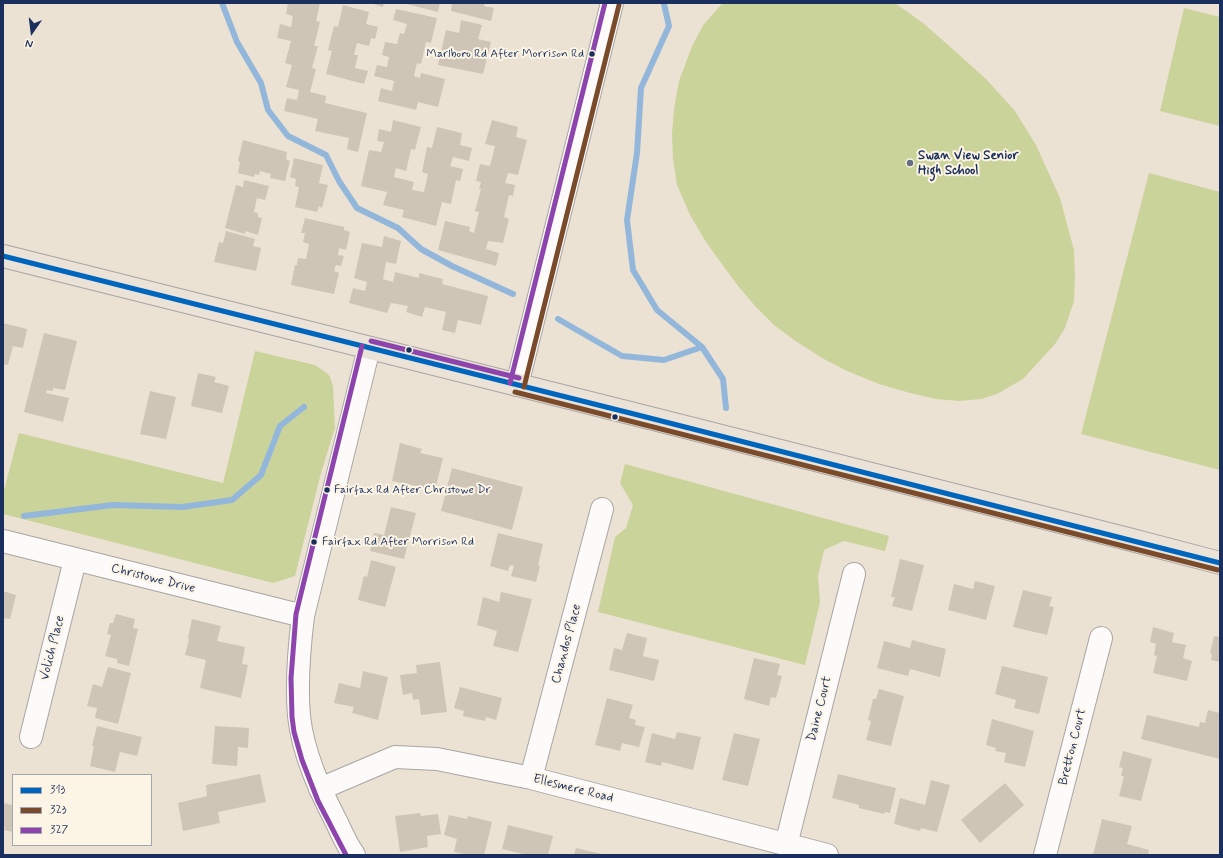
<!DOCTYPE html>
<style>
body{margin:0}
#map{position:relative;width:1223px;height:858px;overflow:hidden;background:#ece2d4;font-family:Mynerve,sans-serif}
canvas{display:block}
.frame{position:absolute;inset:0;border:4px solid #1b2f5e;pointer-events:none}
.legend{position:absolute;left:12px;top:774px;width:140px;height:72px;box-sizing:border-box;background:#fcf5e5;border:1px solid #a2a6af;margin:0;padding:5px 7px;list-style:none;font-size:12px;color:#1b2f5e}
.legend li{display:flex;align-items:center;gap:8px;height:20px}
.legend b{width:20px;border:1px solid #a2a6af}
.north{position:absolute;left:12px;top:12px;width:40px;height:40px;-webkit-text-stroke:3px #fcf5e5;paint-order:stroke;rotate:194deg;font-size:11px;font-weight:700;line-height:16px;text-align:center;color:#1b2f5e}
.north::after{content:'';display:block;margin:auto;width:14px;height:18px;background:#1b2f5e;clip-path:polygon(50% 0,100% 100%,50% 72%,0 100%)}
</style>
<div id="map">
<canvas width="1223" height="858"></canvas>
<div class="frame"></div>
<ul class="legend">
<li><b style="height:5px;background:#0065bd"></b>313</li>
<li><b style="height:5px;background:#7a4b2a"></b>323</li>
<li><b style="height:5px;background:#8e44ad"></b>327</li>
</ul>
<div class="north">N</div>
</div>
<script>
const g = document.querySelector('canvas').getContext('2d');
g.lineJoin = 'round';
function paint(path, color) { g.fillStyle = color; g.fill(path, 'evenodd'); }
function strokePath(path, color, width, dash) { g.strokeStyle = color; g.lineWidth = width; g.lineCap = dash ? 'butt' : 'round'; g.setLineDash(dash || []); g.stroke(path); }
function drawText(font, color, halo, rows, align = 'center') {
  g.font = font + ' Mynerve,sans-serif'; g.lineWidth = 4; g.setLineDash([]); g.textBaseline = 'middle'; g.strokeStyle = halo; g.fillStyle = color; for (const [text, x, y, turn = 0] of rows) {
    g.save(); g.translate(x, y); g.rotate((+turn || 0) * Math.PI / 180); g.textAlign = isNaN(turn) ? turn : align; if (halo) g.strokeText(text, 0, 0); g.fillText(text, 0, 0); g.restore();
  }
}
paint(new Path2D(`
 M723,3H895L923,23L956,52L986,79L1015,111L1036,145L1060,198L1074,250L1075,275L1074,301L1065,328L1055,344L1023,379L997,394L981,399L959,401L936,399L910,393L879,384L847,371L822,358L794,340L774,325L755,306L738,286L706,242L690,215L677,185L673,159L672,133L674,109L679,81L693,44L704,24L720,6Z
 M1184,8L1220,17V126L1160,111Z
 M1149,173L1220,192V470L1081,434Z
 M255,351L315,365L327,373L330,377L333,386L335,428L321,473L295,576L273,583L3,514V494L19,433L223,483Z
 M625,464L889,536L885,551L844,541L824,550L818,576L820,602L805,665L598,612L615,537L626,528L633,505L620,483Z`), '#cad39a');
strokePath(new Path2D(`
 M222,3L237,42L261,83L268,110L288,136L326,155L339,181L357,208L398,228L421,249L452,266L513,294
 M664,4L669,26L641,88L637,153L627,220L633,270L657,310L702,347
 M558,319L622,356L664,360L702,347L723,379L726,408
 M24,516L113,505L182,507L232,500L261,475L280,426L304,407`), '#93b7da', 6);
paint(new Path2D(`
 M288,3H320L316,21L320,22L314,46H318L312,68L316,69L310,92L326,96L325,103L367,113L358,152L347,149L349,138L315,131L318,119L284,111L287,98L297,100L299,90L286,87L292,65L285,63L291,41L277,38L280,24L291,27L293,16L286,14Z
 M370,3H384L383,7Z
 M403,3H440L438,12Z
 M452,3H485L484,6L494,8L491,21L451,11Z
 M343,5L369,12L366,24L378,27L375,39L371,38L369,46L357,43L354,55H358L355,68L368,71L364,84L326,74L332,51L328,50L334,26L338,27Z
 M396,9L437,18L431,43L426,42L421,64L417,63L414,76L420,78L421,73L445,79L438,107L418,102L416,110L378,101L381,88L392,91L394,81L374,76L377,65L387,67L389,57L382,55L385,42L397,44L400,33L404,34L407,24L393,20Z
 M461,20L482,25L478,39L491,42L483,74L438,65L446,30L459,33Z
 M393,120L421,127L415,150L411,149L406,171L396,168L394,177L414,182L412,190L424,192L428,174L422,172L427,147L432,148L437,127L462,133L460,145L472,148L469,161L453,157L450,166L463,169L460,181L456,180L451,204L442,202L436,226L402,217L404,210L383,205L387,192L361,186L369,150L381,152L384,142L377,141L379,129L391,132Z
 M492,120L518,127L516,137L527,140L518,175L508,173L505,183L515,185L513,196L509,195L504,217L509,219L503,243L488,241L486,249L499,253L496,266L438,250L445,221L470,227L469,231L474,233L479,212L475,211L481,189H479L481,182L476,181L480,164L490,166L495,146L485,144Z
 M243,140L287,152L286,159L290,161L285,181L270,178L271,174L260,171L259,175L255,174L254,177L238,173L240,162L238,161Z
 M294,158L323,165L319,183L328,185L322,208L319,206L317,212L295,207L299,187L295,186L296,179L290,177Z
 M244,180L269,186L265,200L257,198L254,212L258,213V217L262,218L258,235L245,231V234L225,228L236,185L243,187Z
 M305,218L344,227V230L350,232L346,250L339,248L338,255L344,256L341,266L336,265L334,271L339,273L334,294L291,285L295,265H297L298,258L306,259L309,244L303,242L305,233H301Z
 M226,231L255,239L253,246L261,248L256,271L214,262L219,242L223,243Z
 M384,236L401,241L396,264L386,262L383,279L393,282L395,272L419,278V273L443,279L442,284L488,296L481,325L458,320L455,333L442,330L446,312L425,307L422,317L406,312L408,306L391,303L387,313L349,303L353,288L365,291L367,282L354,278L362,243L382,247Z
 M3,323L27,329L23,348L13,346L8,365L3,364Z
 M44,333L77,341L65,390L53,388V391L47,390L46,393L69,398L63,422L24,412Z
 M198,373L216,377L214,382L229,386L222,413L191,406Z
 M150,391L176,397L166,439L140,434Z
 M400,443L422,449L420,453L443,458L435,490L392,481Z
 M452,468L523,487L512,530L441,511Z
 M391,507L416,513L404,559L370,551L374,533L384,535Z
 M498,533L543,544L538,565L540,566L536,582L511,576L514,566L510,565L508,571L490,566Z
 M900,559L924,565L912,611L892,606L895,597H891Z
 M371,560L396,567L385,607L358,600L364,576L367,577Z
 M975,581L995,586L986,620L948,610L954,584L973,589Z
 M1023,590L1052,597L1049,606L1054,607L1047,635L1013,627Z
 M3,591L16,595L10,619L3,618Z
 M501,592L532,599L518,652L493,646L497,631L477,625L483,597L499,602Z
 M116,614L135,619L133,628L138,629L129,666L117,663V659L105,656L111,635L107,634L110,623H113Z
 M192,619L221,626L217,641L245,647L242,664L248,665L241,698L200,688L206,660L185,655L189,639L188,638Z
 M1153,627L1174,633L1172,642L1186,645L1183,658L1192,661L1187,681L1153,673L1157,656L1154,655L1156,644L1150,642Z
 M627,633L647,638L643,656L659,660L654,681L609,670L614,648L622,650Z
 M1214,636L1220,637V662L1211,660L1212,654L1210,653Z
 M912,640L946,649L940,677L910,669L908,676L877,668L884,641L910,648Z
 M754,658L780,664L777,675L782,676L776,698L771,697L769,706L744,699Z
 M440,662L447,712L421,715L419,699L413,700L412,693L403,695L400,675L417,673L416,665Z
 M1002,666L1048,677L1039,714L1014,708L1016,700L995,694Z
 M108,667L131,673L118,724L95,718L97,708L87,706L93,684L102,687Z
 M363,671L388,677L378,720L352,713L354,707L334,703L339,683L360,688Z
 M460,687L502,698L496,720L486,717L485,721L463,716L464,711L454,708Z
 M879,689L904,696L891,746L866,740L871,721L868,720L873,699H876Z
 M607,698L633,705L629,718L636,720L635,725L645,727L639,747L622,743L620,751L595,745Z
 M1208,710L1220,713V759L1141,739L1147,715L1199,727L1200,722L1205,723Z
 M992,719L1034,731L1025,767L1004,762L1006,753L995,751L996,748L986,745Z
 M97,726L142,737L137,756L120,752L115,772L90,766L94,746H92Z
 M215,726L249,728L248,748L238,747L237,766L212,764Z
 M677,732L701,737L693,770L662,762L661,766L645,762L652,733L675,739Z
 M734,733L760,739L748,786L722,780Z
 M1123,751L1152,759L1141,801L1119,796L1124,776H1121L1123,768L1119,767Z
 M260,774L266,802L218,812L220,823L183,831L178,803L207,796L206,785Z
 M838,774L896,788L890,813L885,812L884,814L859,808V805L832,798Z
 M931,780L950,785L937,832L921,828L920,831L894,824L900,798L925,805Z
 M1005,783L1024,805L980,843L961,820Z
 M3,803L13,805V832L4,830L5,827L3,826Z
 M420,813L421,816L438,814L441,834L427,836L428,847L400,852L395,816Z
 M449,815L467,819L468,816L492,822L484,855H469L454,852L457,839L444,835Z
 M1102,819L1132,826L1127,844L1149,850L1148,855H1093Z
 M508,825L553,836L548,855H522L523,854L502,849Z
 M576,848L602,854V855H574Z`), '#cfc5b7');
const minor = new Path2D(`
 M517,385L612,3
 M3,541L303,616
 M31,737L75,560
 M531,778L602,509
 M320,789L395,757L437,759L531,778L827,855
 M786,845L854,574
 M1045,855L1101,638`);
const tertiary = new Path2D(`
 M354,855C347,845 342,834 337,823C320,790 303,754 299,716C296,682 299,649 303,616L369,348`);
const primary = new Path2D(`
 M3,256L630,413L1128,539L1220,563`);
strokePath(minor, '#a8a5a3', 24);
strokePath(tertiary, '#a8a5a3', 24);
strokePath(primary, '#a8a5a3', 24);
strokePath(minor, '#fcfbf9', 22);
strokePath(tertiary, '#fcfbf9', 22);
strokePath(primary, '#ebe3d7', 22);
strokePath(new Path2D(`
 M3,256L630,413L1220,563`), '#0065bd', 5);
strokePath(new Path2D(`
 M524,387L619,5
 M515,392L1218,570`), '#7a4b2a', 5);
strokePath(new Path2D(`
 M371,341L519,378
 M510,383L605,3
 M346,855L318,801L302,760L294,732L292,717L291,678L296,614L362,346`), '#8e44ad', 5);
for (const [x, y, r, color] of [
 [592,54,3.5,"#1b2f5e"],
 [910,163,4,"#646e87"],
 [409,350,3.5,"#1b2f5e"],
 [615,417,3.5,"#1b2f5e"],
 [327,490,3.5,"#1b2f5e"],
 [314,542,3.5,"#1b2f5e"]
]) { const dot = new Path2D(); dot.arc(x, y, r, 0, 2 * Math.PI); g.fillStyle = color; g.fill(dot); strokePath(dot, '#fcf5e5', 1.5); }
drawText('12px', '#1b2f5e', '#fcf5e5', [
 ["Marlboro Rd After Morrison Rd",584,54,"right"],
 ["Fairfax Rd After Christowe Dr",334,490],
 ["Fairfax Rd After Morrison Rd",322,542]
], 'left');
drawText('bold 13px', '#1b2f5e', '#fcf5e5', [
 ["Swan View Senior",918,156],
 ["High School",918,171]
], 'left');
drawText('13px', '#1b2f5e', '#fcf5e5', [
 ["Christowe Drive",153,579,14],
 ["Chandos Place",567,644,-75],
 ["Volich Place",53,648,-76],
 ["Daine Court",820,709,-76],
 ["Bretton Court",1073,747,-76],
 ["Ellesmere Road",573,789,14]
]);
</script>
